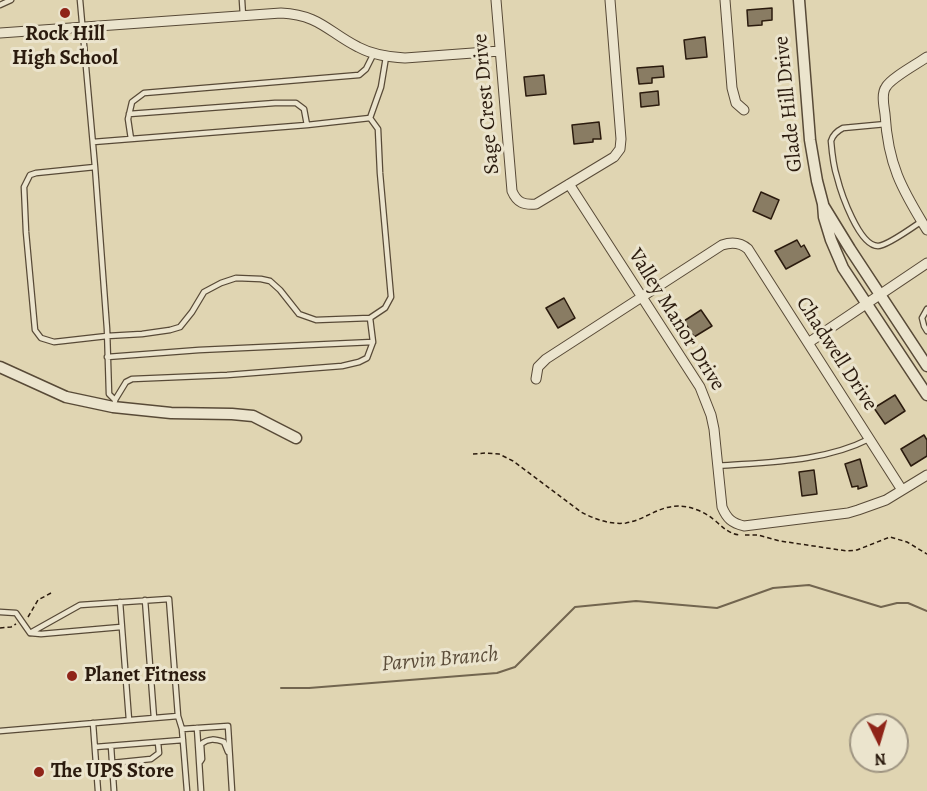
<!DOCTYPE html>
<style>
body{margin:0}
#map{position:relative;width:927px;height:791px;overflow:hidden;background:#e0d5b2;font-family:Alegreya,serif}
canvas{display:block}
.north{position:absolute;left:849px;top:713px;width:60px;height:60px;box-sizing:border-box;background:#ebe4cd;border:2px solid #9e9481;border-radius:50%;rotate:175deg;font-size:16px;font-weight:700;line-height:24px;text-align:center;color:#2b1b0e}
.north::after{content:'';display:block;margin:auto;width:21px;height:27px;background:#8f2418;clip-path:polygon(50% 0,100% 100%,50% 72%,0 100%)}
</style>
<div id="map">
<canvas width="927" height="791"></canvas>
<div class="north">N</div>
</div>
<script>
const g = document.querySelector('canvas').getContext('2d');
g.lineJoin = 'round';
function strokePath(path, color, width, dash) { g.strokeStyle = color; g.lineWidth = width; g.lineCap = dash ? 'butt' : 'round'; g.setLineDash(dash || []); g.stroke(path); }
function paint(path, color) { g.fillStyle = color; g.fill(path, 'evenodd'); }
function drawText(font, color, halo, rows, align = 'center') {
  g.font = font + ' Alegreya,serif'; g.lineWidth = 6; g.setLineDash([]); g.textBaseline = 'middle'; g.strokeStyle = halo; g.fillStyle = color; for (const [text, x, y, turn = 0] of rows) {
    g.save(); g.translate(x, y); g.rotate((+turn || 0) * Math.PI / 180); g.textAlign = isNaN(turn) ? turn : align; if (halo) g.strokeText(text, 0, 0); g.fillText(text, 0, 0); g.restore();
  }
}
strokePath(new Path2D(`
 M281,688H309L497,673L515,667L575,607L636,601L717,608L773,588L809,585L881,607L897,603H908L927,611`), '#72654f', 2);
const building = new Path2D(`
 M772,8V20L762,21V25L748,26L747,10Z
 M705,37L707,57L686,59L684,40Z
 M663,66L664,77L652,78V83L639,84L637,68Z
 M544,75L546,94L526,96L524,77Z
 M658,91L659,105L641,107L640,93Z
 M599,122L601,139H593V142L574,144L572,125Z
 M761,192L779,200L771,219L753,211Z
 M797,240L801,247L804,245L810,256L786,269L775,251Z
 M564,298L575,318L558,328L546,308Z
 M701,310L712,326L694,337L684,321Z
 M895,395L905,411L885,424L874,408Z
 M924,435L927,440V456L911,466L901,449Z
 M860,459L867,486L858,489V486L852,487L845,464Z
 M814,470L817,494L802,496L799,472Z`);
paint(building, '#897c63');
strokePath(building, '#2b1b0e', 1.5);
const service = new Path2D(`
 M80,0L95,167L107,329L109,394L115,400V401
 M242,0L243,16
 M0,5L11,0
 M129,114L275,103H296L304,109L307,125
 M370,118L381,87L386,57
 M886,124L843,128C837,131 833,134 831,141C832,153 833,165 837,177C841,193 859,246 878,246C887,246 913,227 922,221
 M131,139L128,119L132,102L144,93L359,75L366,69L374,53
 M93,142L307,125L370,118L378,129L380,173L391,297L385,308L370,318
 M95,167L36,173L30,175L24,187L26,232L35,330L41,338L54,342L107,336L142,334L170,330L180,327L192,312L204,292L221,283L236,278L261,279L270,281L280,290L299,314L316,320L370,318L373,342L367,358L359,362L342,366L227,375L132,379L126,382L115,400
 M927,309L922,318L924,326L927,331
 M107,357L199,350L373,342
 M718,466C768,462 824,462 869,439
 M145,600L154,718
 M120,602L129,720
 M0,612L16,613L30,633L41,634L121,627
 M30,633L80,605L169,599L178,716L182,729L228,726L232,791
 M93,723L98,791
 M197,728L201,791
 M182,729L187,791
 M0,731L178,716
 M111,746L114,791
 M95,747L183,740
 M200,762L202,759L201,744C209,738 215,739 224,742L228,752
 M112,763L151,759L159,753L158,742`);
const minor = new Path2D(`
 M496,0L512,191C517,203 524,205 536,204L614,157L620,149L621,139L610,0
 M725,0L732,88L736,103L744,110
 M0,33L281,13C320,15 328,32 358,47C373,55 388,57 405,58L500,51
 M927,57C917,64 891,78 886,87C881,94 884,106 885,114C888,164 901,188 927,230
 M569,184L700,387L711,415L714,429L722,507C727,519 732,523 744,526L848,513L858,510L886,500L927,475
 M808,343L927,263
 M536,379L538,367L546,359L722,245C731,242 740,242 748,249L902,490`);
const tertiary = new Path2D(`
 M799,0L810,140L817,181L823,204L824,217L831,240L843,268L927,395
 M823,205L850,249L927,366
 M0,367L66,397L113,407L171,413L232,414L253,416L296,438`);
strokePath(service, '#584a37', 7);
strokePath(minor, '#584a37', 11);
strokePath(tertiary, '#584a37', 13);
strokePath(new Path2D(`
 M473,454L486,453L499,454L513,461L581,512C594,519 611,525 626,523C649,519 661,502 688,507C696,509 706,513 713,519C722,526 728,534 740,535
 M745,535H758L780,541L847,551L857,550L890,537L907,542L927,554
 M28,617L38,600L51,593
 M0,628L11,627L16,624`), '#2b1b0e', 1.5, [4.5, 3]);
strokePath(service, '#ebe4cd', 4.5);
strokePath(minor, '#ebe4cd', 9);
strokePath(tertiary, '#ebe4cd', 10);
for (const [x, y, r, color] of [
 [65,13,6,"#8f2418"],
 [72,676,6,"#8f2418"],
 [39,772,6,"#8f2418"]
]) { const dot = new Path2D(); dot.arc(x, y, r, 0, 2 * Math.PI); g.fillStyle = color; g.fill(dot); strokePath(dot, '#ebe4cd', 2); }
drawText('bold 21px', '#2b1b0e', '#ebe4cd', [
 ["Rock Hill",65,35,"center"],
 ["High School",65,59,"center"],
 ["Planet Fitness",84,676],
 ["The UPS Store",51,772]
], 'left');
drawText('21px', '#2b1b0e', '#ebe4cd', [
 ["Sage Crest Drive",487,104,-95],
 ["Glade Hill Drive",789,104,-96],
 ["Valley Manor Drive",676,320,58],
 ["Chadwell Drive",836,354,57]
]);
drawText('italic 22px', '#5b4c39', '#ebe4cd', [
 ["Parvin Branch",440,660,-5]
]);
</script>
